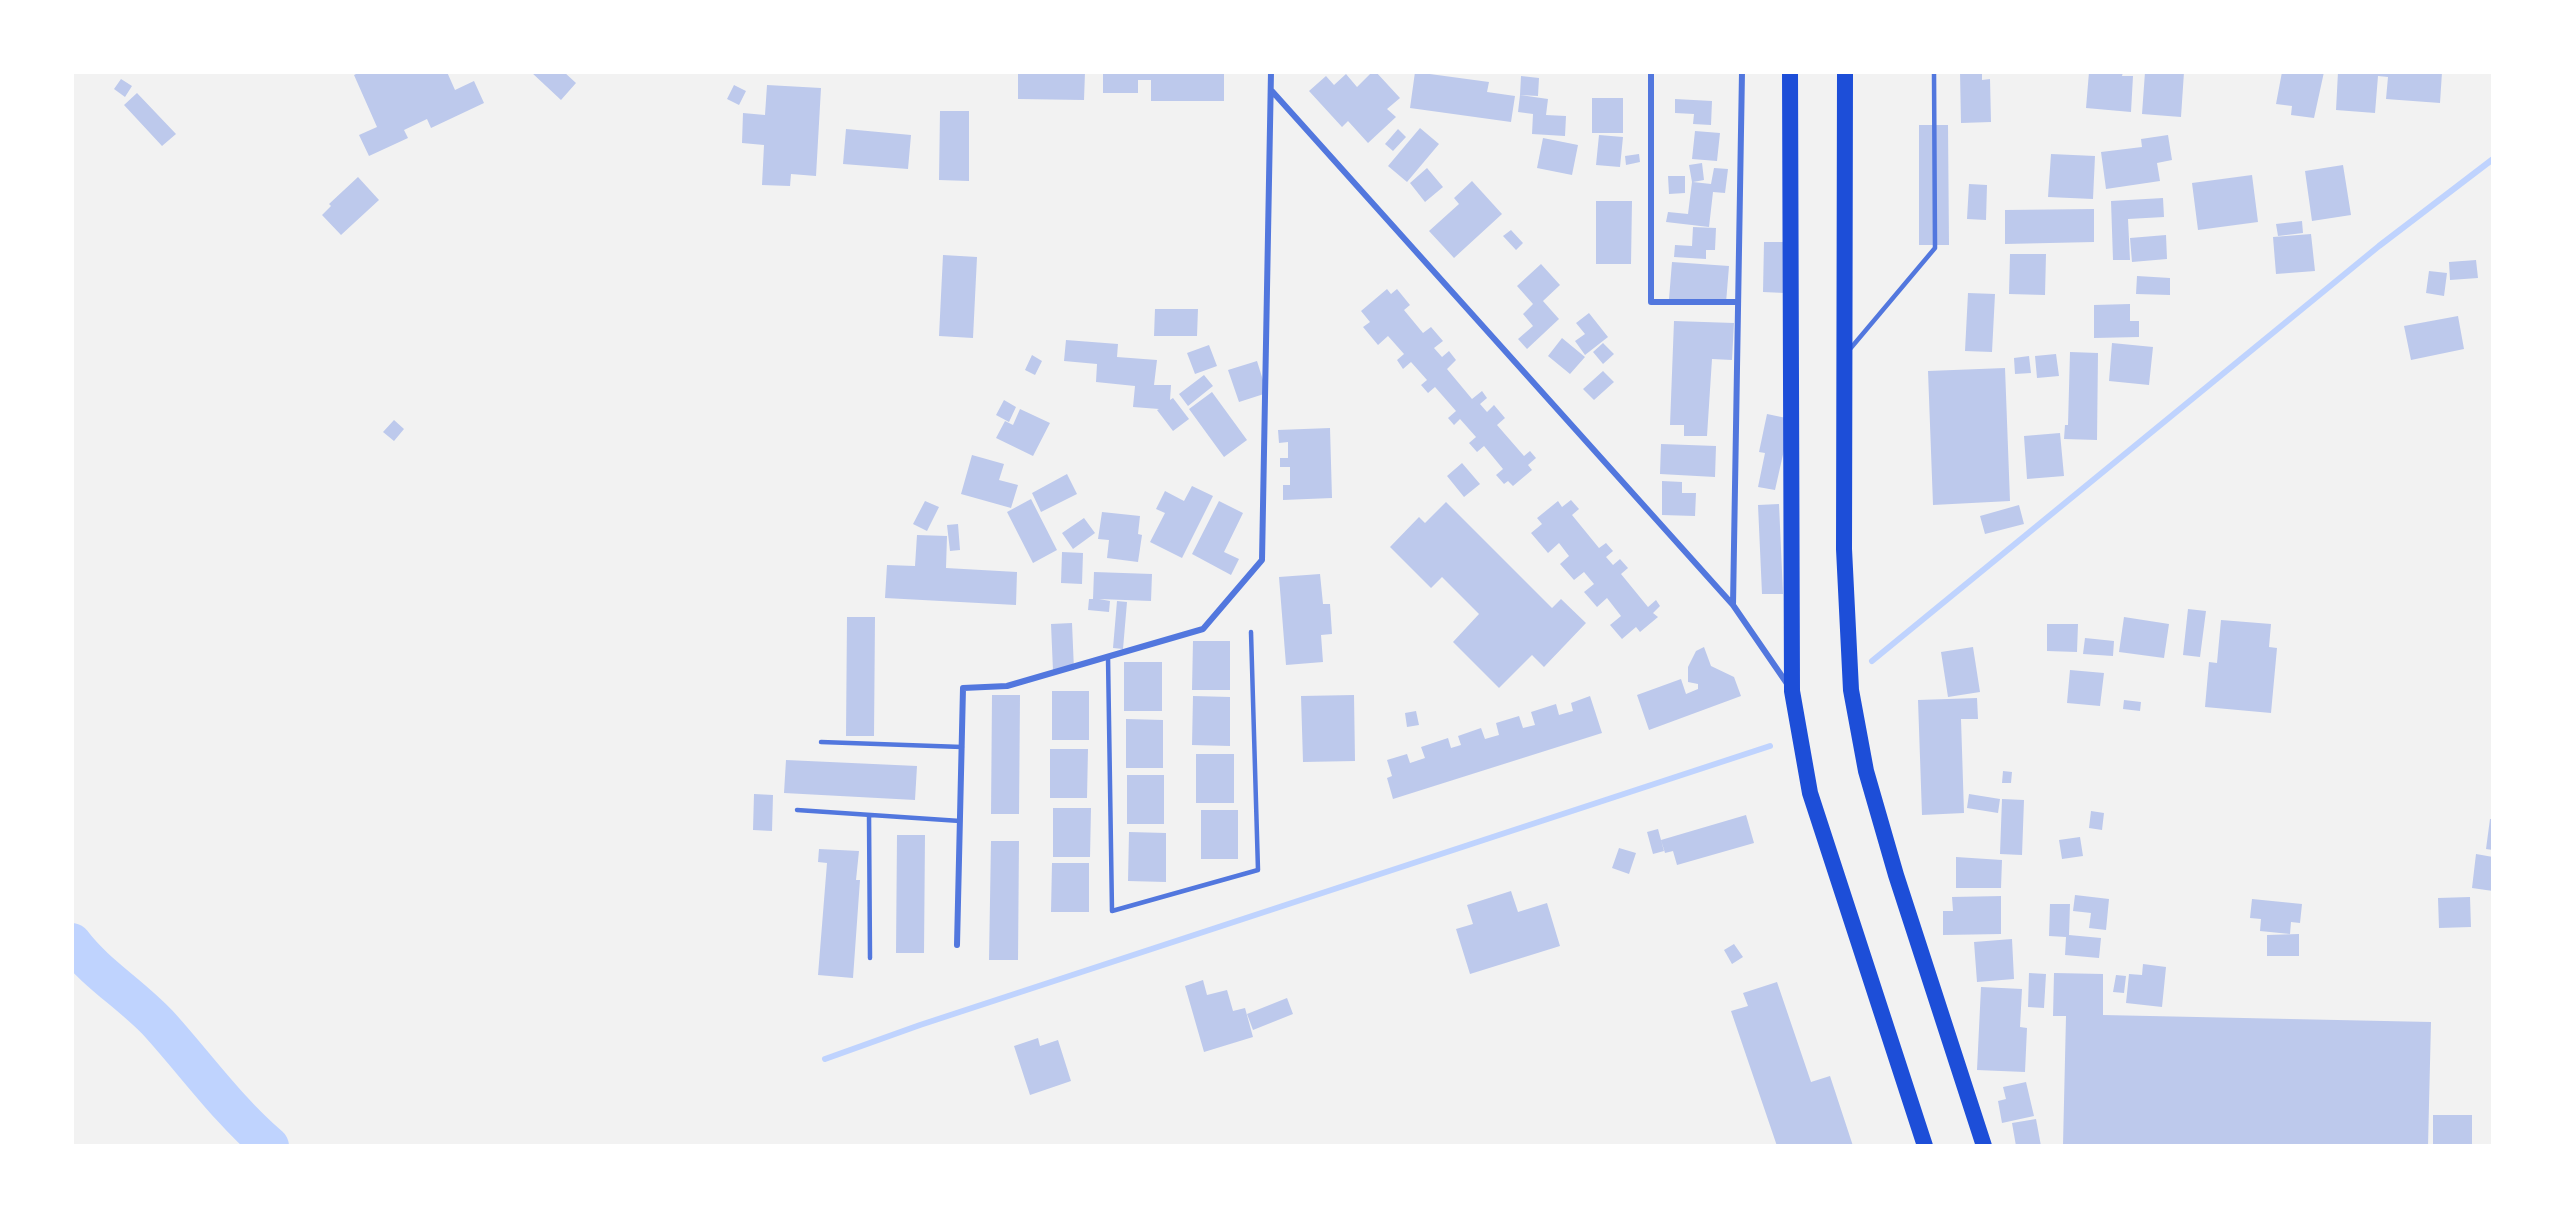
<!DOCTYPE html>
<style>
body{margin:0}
#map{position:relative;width:2565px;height:1218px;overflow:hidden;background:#f2f2f2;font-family:Montserrat,sans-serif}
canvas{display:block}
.frame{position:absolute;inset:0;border:74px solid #fff;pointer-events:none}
</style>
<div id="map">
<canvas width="2565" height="1218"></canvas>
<div class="frame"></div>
</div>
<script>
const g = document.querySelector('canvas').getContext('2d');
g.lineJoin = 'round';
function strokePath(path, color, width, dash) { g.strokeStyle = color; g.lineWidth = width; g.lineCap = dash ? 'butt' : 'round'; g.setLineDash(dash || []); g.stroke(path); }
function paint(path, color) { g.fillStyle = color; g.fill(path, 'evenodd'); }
strokePath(new Path2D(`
 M1872,661L2379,246L2493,159
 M825,1059L920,1025L1770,746`), '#bfd3fe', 6);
strokePath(new Path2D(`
 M72,942C96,974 131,994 159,1024C196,1065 228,1110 270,1146`), '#bfd3fe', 38);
paint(new Path2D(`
 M360,72H447L455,90L474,81L484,103L431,128L427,119L404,130L408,138L369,156L359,135L377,127L354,75Z
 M531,72H564L576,83L561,100Z
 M1018,72H1085L1084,100L1018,99Z
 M1103,72H1224V101H1151V80H1138V93H1103Z
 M1372,72H1376L1400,98L1387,109L1396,117L1368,143L1348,121L1342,127L1309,91L1326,76L1334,85L1346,74L1357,87Z
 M1415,72L1489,82L1487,92L1515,96L1511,122L1410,108Z
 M1960,72H1982V80L1990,79L1991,122L1961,123Z
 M2089,72H2123L2122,76H2133L2131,112L2086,108Z
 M2145,72H2184L2181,117L2142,114Z
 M2282,72H2324L2314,118L2291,115L2292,106L2276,104Z
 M2338,72H2442L2440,103L2386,99L2388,77L2378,76L2375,113L2336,110Z
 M1521,76L1539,78L1538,96L1520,95Z
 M121,79L132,86L125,97L114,89Z
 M734,85L746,91L739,105L727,99Z
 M767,85L821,88L816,176L791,174L790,186L762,185L764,145L742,143L743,113L765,115Z
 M137,93L176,134L162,146L124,105Z
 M1520,95L1548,99L1546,115L1566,116L1565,136L1532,134L1533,114L1518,112Z
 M1592,98H1623V133H1592Z
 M1675,99L1712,101L1711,125L1693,124L1694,114L1675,113Z
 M940,111H969V181L939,180Z
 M1919,125H1948L1949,245H1919Z
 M1420,128L1439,144L1407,182L1388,166Z
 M846,129L911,135L908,169L843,164Z
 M1398,129L1406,137L1393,151L1385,144Z
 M1695,131L1720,133L1717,161L1692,159Z
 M1599,135L1623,137L1620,167L1596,165Z
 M2168,135L2172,160L2157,163L2160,181L2106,189L2101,152L2142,147L2141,139Z
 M1543,138L1578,145L1572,175L1537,168Z
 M1639,154L1640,162L1626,165L1625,156Z
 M2051,154L2095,156L2093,199L2048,197Z
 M1702,163L1704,180L1693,182L1711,184L1714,168L1728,169L1725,193L1713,192L1709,227L1666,222L1668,212L1688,214L1692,182L1689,165Z
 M2343,165L2351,215L2312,221L2305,171Z
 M1427,168L1443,187L1425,202L1410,183Z
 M2252,175L2258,222L2198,230L2192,183Z
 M1668,176H1685V193L1669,194Z
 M358,177L379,200L341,235L322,215L331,206L329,204Z
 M1472,181L1502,214L1454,258L1429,231L1459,204L1454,198Z
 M1969,184L1987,185L1986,220L1967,219Z
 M2163,198L2164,217L2128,219L2130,260H2113L2111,201Z
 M1596,201H1632L1631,264H1596Z
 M2094,209V242L2005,244V210Z
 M2302,221L2303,233L2278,236L2276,224Z
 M1693,227L1716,228L1715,250H1706V259L1674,257L1675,245L1692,246Z
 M1511,230L1523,243L1516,250L1503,236Z
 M2311,234L2315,271L2276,274L2273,237Z
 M2166,235L2167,259L2132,262L2130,238Z
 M1764,242H1786L1785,293L1763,292Z
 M2010,254H2046L2045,295L2009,294Z
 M943,255L977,257L973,338L939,336Z
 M2476,260L2478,278L2450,280L2449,262Z
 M1672,262L1729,266L1726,303L1669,299Z
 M1541,264L1560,285L1543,301L1559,319L1527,349L1518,339L1533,326L1523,314L1533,304L1517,286Z
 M2429,271L2447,273L2444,296L2426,293Z
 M2137,276L2170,278V295L2136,294Z
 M1387,289L1391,294L1397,289L1410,305L1404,310L1423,333L1431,327L1443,341L1434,348L1442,357L1449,351L1456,360L1447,369L1472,399L1482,391L1487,398L1480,404L1487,412L1494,405L1505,418L1497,425L1524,456L1530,451L1536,458L1528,465L1532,470L1513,486L1508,481L1504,484L1496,475L1503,469L1484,446L1477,452L1469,443L1476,437L1460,419L1454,425L1448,418L1456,411L1435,387L1428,393L1421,385L1427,380L1411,362L1403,369L1397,360L1404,354L1388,336L1378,345L1363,327L1370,322L1361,311Z
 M1968,293L1995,294L1992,352L1965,351Z
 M2130,304V321H2139V337L2094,338V305Z
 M1155,309H1198L1197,336H1154Z
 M1589,313L1608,337L1585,355L1575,341L1585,334L1576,323Z
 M2458,316L2464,349L2411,360L2404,326Z
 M1674,321L1734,323L1732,360L1712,359L1707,436H1684V425H1670Z
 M1562,338L1585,357L1570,374L1548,356Z
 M1066,340L1118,344L1117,357L1157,360L1154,385H1171L1170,400L1173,398L1189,419L1173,431L1157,410L1159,409L1133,407L1135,386L1096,382L1097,364L1064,361Z
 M1603,343L1614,354L1603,364L1593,352Z
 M2112,343L2153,347L2149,385L2109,381Z
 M1209,345L1217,366L1195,374L1187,353Z
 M2070,352L2098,353L2097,440L2064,439L2065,425H2068Z
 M2056,354L2059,376L2037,378L2035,356Z
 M1032,355L1042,361L1035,375L1025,370Z
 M2029,356L2031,373L2015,374L2014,358Z
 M1257,361L1267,393L1239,402L1228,370Z
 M2005,368L2010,501L1933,505L1928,371Z
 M1603,371L1614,382L1594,400L1583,389Z
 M1204,375L1213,386L1188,406L1179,394Z
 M1212,392L1247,440L1224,457L1189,409Z
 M1004,400L1016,407L1009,422L996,415Z
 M1020,409L1050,423L1033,456L996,438L1005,421L1013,425Z
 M1767,414L1791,419L1775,490L1758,487L1765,453L1759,452Z
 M394,420L404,429L394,441L383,432Z
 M1330,428L1332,498L1283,500V485H1290V467H1280V458H1288V442L1279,443L1278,430Z
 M2060,433L2064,476L2027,479L2024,436Z
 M1661,444L1716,446L1715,477L1660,474Z
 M972,455L1004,464L999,480L1018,485L1011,508L961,494Z
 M1462,463L1480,484L1464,497L1447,476Z
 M1067,474L1077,494L1041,512L1032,493Z
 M1662,481L1682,482V493H1696L1695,516L1662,515Z
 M1192,486L1213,496L1182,558L1150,542L1165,513L1156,509L1165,491L1184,501Z
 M1031,499L1057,550L1033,563L1007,512Z
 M1571,500L1579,509L1572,515L1599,548L1606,543L1613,551L1606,557L1613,565L1620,559L1628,568L1621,574L1648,607L1656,600L1660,606L1653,613L1658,617L1640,632L1636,627L1622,639L1610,625L1621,616L1607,598L1597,607L1584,592L1594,584L1584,572L1574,580L1560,564L1569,556L1559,543L1548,553L1531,533L1542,524L1537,518L1558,501L1562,507Z
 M925,501L939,507L927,531L913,524Z
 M1219,501L1243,513L1224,552L1239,559L1231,575L1192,554Z
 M1446,502L1552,608L1561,599L1586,623L1544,667L1532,655L1499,688L1453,642L1479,614L1442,577L1431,588L1390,547L1419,517L1425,523Z
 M1779,504L1783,594H1762L1758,505Z
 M2019,505L2024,524L1985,534L1980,516Z
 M1102,512L1140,516L1138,534L1142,535L1138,562L1107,558L1109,540L1098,539Z
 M1084,518L1095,533L1073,549L1062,533Z
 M958,524L960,550L950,551L947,525Z
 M917,535L947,536L946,568L1017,572L1016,605L885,598L887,565L915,566Z
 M1062,552L1083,553L1082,584L1061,583Z
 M1094,572L1152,574L1151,601L1099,599L1110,601L1109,612L1088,610L1089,599H1093Z
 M1320,574L1323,604H1330L1332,634L1321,635L1323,662L1286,665L1279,577Z
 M1117,601L1127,602L1123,649L1113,648Z
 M2188,609L2206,611L2200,657L2183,655Z
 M847,617H875L874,736H846Z
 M2124,617L2169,624L2164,658L2119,652Z
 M2221,620L2271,624L2269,647L2277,648L2271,713L2205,707L2209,662L2217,663Z
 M1072,623L1074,670L1053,671L1051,624Z
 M2047,624H2078L2077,652L2047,651Z
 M2085,638L2114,641L2113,656L2083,654Z
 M1193,641H1230V690H1192Z
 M1704,647L1711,666L1734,677L1741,696L1649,730L1637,695L1681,679L1686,694L1698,689V684L1688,682V667L1696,651Z
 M1973,647L1980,692L1948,697L1941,652Z
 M1124,662H1162V711H1124Z
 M2070,670L2104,673L2100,706L2067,703Z
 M1052,691H1089V740H1052Z
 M992,695H1020L1019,814H991Z
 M1354,695L1355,761L1303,762L1301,696Z
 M1193,696L1230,697V746L1192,745Z
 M1590,696L1602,733L1393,799L1387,778L1392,776L1387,760L1407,754L1410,763L1425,758L1421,747L1448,738L1451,748L1461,745L1458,736L1481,728L1485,739L1499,735L1496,723L1519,716L1523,728L1535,725L1531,712L1556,704L1559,715L1573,711L1571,703Z
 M1977,698L1978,719H1961L1964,813L1922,815L1918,700Z
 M2124,700L2141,702L2140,711L2123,709Z
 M1416,711L1419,725L1407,727L1405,713Z
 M1126,719L1163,720V768H1126Z
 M1050,749H1088L1087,798H1050Z
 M1196,754H1234V803H1196Z
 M786,760L917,766L915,800L784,793Z
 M2003,771L2012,772L2011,783H2002Z
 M1127,775H1164V824H1127Z
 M754,794L773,795L772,831L753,830Z
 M1969,794L2000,799L1998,813L1967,808Z
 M2002,799L2024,800L2022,855L2000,854Z
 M1053,808H1091L1090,857H1053Z
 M1201,810H1238V859H1201Z
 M2091,811L2104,813L2102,830L2089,828Z
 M1746,815L1754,843L1677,865L1673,851L1665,853L1661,840Z
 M2490,819H2493V850L2486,849Z
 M1658,829L1664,851L1653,854L1647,832Z
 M1129,832L1166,833V882L1128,881Z
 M897,835H925L924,953H896Z
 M2080,837L2083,856L2062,859L2059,840Z
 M991,841H1019L1018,960H989Z
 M1619,848L1636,853L1629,874L1612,868Z
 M819,849L859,851L856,880H860L853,978L818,975L827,863L818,862Z
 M2476,854L2493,857V891L2472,888Z
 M1956,857L2002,860L2001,888H1956Z
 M1052,863H1089V912H1051Z
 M1511,891L1518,912L1547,903L1560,946L1470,974L1456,929L1473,924L1467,905Z
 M2075,895L2109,899L2106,930L2089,928L2091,913L2073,911Z
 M2001,896V934L1943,935V911H1953L1952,897Z
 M2470,897L2471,927L2439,928L2438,898Z
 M2252,899L2302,904L2300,923L2291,922L2290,934L2260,931L2261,919L2250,918Z
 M2050,904H2070L2069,935L2101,938L2099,958L2065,955L2066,937L2049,936Z
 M2299,934V956H2267V935Z
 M2012,939L2014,979L1977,982L1974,942Z
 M1734,944L1743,957L1732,964L1724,950Z
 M2143,964L2166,967L2162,1007L2126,1003L2129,974L2142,975Z
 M2029,973L2046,974L2044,1008L2028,1007Z
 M2054,973L2103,974V1015L2431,1022L2428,1146L2063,1145L2066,1016H2053Z
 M2116,975L2126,976L2124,993L2113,992Z
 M1203,980L1207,995L1227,990L1233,1011L1245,1008L1253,1037L1204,1052L1185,986Z
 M1777,982L1811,1082L1830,1076L1853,1146H1777L1731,1011L1748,1006L1743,993Z
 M1981,987L2022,989L2020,1027L2027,1028L2025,1072L1977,1070Z
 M1287,998L1293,1014L1253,1030L1247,1014Z
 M1038,1038L1040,1046L1058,1040L1071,1081L1030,1095L1014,1046Z
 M2026,1082L2034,1116L2002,1123L1998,1101L2006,1099L2003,1087Z
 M2433,1115H2472V1146H2433Z
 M2036,1119L2041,1146H2016L2012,1123Z`), '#bdc9ec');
strokePath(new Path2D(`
 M1850,349L1935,248L1934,72
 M1108,657L1112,911L1258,870L1251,632
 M821,742L962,747
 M797,810L960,821
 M869,815L870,958`), '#5277de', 4.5);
strokePath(new Path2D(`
 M1651,72V302H1738
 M1742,72L1733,605L1788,685
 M1271,90L1733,605
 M957,945L963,688L1007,686L1203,629L1262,560L1271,72`), '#5277de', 6);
strokePath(new Path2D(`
 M1790,72L1792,691L1810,793L1925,1146
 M1845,72L1844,549L1851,690L1866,771L1896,875L1984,1146`), '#1d4ed8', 16);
</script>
